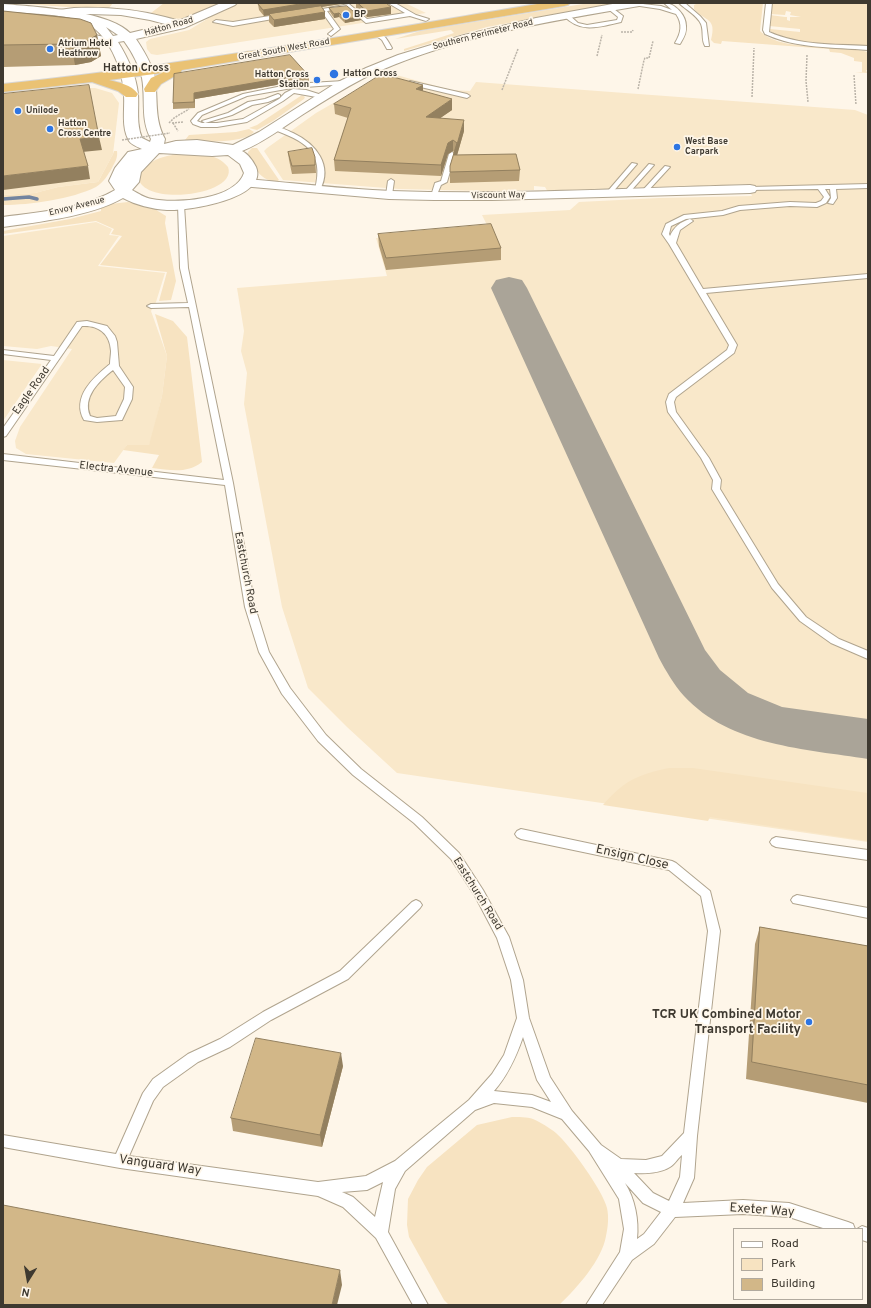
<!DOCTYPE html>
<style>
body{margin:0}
#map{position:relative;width:871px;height:1308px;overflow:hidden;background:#fef6e9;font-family:Overpass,sans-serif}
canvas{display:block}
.frame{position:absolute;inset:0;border:4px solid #3e3930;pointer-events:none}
.legend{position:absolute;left:733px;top:1228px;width:130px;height:72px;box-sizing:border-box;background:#fef6e9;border:1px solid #b1aa9f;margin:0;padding:5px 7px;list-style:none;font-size:12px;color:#3e3930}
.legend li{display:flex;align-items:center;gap:8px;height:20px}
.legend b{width:20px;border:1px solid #b1aa9f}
.north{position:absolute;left:8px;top:1260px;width:40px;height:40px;-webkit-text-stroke:3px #fef6e9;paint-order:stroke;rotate:191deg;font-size:11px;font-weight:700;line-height:16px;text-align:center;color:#3e3930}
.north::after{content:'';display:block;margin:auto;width:14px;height:18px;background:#3e3930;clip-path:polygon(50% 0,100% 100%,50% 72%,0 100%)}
</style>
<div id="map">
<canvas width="871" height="1308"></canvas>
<div class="frame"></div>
<ul class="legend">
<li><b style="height:5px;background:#fff"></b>Road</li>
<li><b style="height:11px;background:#f7e3c1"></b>Park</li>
<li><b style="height:11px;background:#d2b788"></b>Building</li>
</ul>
<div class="north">N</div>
</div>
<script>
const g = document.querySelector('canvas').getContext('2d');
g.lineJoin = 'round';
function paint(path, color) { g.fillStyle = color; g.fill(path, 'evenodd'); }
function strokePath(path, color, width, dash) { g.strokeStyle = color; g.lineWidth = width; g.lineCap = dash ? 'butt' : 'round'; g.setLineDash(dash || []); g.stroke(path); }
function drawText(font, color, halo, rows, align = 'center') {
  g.font = font + ' Overpass,sans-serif'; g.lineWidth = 3.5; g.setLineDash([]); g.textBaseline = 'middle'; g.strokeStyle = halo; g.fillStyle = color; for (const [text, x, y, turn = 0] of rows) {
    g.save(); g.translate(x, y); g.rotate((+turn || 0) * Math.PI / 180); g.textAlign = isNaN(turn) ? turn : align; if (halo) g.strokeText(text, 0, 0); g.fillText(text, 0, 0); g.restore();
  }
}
paint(new Path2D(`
 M240,3H405L426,13L157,55L151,54L147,49L146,42L150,39L189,30L217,13Z
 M389,73L451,90L470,91L476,82L855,110L868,115V842L397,773L347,727L308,688L282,607L244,404L247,373L241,351L244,331L237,288L387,276L376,238L489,229L482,215L570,210L579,202L659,198L752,196L747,184L549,194L545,187L534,186V190L483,191L399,189L283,180L264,151L267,148L316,113L377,78Z
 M74,88H95L112,93L119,103L113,154L98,182L58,187L35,193L3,195V98Z
 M96,222L112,229L109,235L119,236L98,266L165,273L156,302L151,311L167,356L162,396L151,441L149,445H127L114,463L26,454L16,448L15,441L20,427L72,349L51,346L37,349L3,346V236Z
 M3,360L42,364L3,421Z`), '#f9e8ca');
paint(new Path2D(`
 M11,3H113L109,8H81Z
 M164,3H219C205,9 188,20 172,19C165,18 158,15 151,13Z
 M589,3H618L487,27L404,51V49L454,33L451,30L395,39L420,31Z
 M698,3H763L760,31C778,50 824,45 850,48C856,49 862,51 868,52V70H866L867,73L855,72H862V62L854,61V58L841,53L830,52L829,49L722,41L721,44L714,43L711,40C717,17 705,22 694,9V5Z
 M772,3H868V46C845,45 787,45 770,31V29L800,32V29L769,26L770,15L785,17H787V20L790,21V17H801L790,15L791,12L786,11L785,15L770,14Z
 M302,95L305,97L304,99L273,121L257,130L249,128L257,125Z
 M249,129L254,132C243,144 200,142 185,140L189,135L236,132Z
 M252,148H257L279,180L277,182C260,180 255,169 248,154V152Z
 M114,151H117C118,158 115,162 112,168C108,175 103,183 96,187C72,199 30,205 3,205V195L35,193L58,187L98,182L113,154Z
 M178,154C195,154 217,152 228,167C239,196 138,208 138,175C150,160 159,157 178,154Z
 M128,202L153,208L166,216L165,223L176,281L171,300L159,301L167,272L100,265L122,236L111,234L114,229L96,221L3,234V231L70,219L101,211V205Z
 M155,314L173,321L187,337L202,462C187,474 170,470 152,468L159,455L123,450L127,445H149L162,396L167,356Z
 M669,768H693L868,793V841L710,817L708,821L603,805C625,780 637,775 669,768Z
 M512,1117C518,1117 527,1117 533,1119C540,1122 550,1128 556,1133C570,1145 603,1191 607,1208C609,1217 608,1227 606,1236C602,1260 577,1288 559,1305H449L444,1300L409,1237L407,1225L408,1199L418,1180L427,1167L477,1125Z`), '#f7e3c1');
strokePath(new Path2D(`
 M3,199L29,197L37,199`), '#72849f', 3.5);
paint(new Path2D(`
 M509,277L522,280L527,288L705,650L720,670L748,693L782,707L868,719V759C806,749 730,746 684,696C674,685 666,671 659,658L491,288L496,280Z`), '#aaa498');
const service = new Path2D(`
 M388,3H395L416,15L429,19L426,21L410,16L366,23L348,8L327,11L340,29L331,36L328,34L334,29L322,12L310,14L307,12L349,4L367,19L405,13Z
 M633,3L661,6L672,10L664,3C675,3 686,15 686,26C687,33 683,39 680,44L675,43C681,33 683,24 676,14L660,9L633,5Z
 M679,3H685L700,16L706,23L709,46H705C701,39 704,31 701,24C697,15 686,10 679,3Z
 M766,3H772L769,32C800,46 835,44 868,46V50C834,47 797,49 765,34L763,30Z
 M610,6L623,16L621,22C598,27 581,34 563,15L568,14L578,23L587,25L617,20L618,17L607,8Z
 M282,14L284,15V17L233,26L213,22L216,20L233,22Z
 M84,33L110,38L113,40L110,42L82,36L81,35Z
 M375,33C384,32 388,41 392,48L391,49H387L382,40L375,35Z
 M370,69L395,78L396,79L393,81L368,72L367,71Z
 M344,81L347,83L346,84L292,88L247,96L202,115L197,121L202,123H217L243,119L279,99L285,93L293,89L306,90L325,96L322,98L294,93L283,101L247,122L217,127H201L193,124L191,121L198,113L243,94L292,84Z
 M410,81L467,94L470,96L467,98L408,84L407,83Z
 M278,94L280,95V97L268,102L252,105L232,115L205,123L202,121L228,113L248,102L265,99Z
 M272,127C279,126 286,130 293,133C316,144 333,165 320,190L315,189C325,151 304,141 272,129Z
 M452,152L455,154L447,182L441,185L436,197H432L431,196L435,183L441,181L449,154Z
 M632,163L637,164L611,194H607V192Z
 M649,164L654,165L629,193H625V191Z
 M665,166L670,167L646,193H642V191Z
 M391,179L394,181L392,195L389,197L386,195L388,181Z
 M868,184V188L836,189L837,198L833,204L828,203L831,198L830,189H825L830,197L826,203L817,207L790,206L740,210L723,215L686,219L671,226L669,234L670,236C674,227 680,222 690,219L693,221L680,230L676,243L703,289L868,274V278L706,293L737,345L734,353L676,397L674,402L676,412L709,458L721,480L720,489L778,584L806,617L839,639L868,651V659L831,643L800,621L772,588L712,489L713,480L701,458L668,412L666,402L669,394L727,350L729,345L669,244L662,234L666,224L684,215L722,211L739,206L790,202L816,203L821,201L824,197L818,189L748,190L747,189L750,187Z
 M181,203L184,205L188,268L233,483L255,607L269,652L290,688L326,735L361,769L422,817L459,853L483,890L509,937L523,980L529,1018L550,1077L572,1111L601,1145L621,1159L646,1160L662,1156L684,1133L708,931L701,896L669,870L521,839L517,837L515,834L517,831L521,829L672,861L676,863L710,891L720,931L697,1136L694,1178L683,1203L743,1200L789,1203L848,1222L853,1224L855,1229H826L789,1217L743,1214L675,1217L654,1244L632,1260L602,1305H586L620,1252L624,1229L619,1199L589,1151L562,1119L532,1107L494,1103L475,1110L405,1171L395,1189L388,1232L428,1305H413L376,1238L343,1207L318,1196L120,1168L3,1147V1135L116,1154L143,1093L153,1079L188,1054L220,1039L263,1012L340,971L412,902L416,900L420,902L422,905L420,908L348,979L271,1020L230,1047L198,1062L163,1087L153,1101L129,1156L318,1182L366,1176L395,1161L469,1100L492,1074L504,1055L517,1018L511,980L497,938L475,896L451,859L414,823L353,775L318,741L282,694L259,652L245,607L225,485L3,460V454L224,480L189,307L151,308L147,306L151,304L188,303L180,268L178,205ZM523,1037L537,1080L551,1102L532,1095L494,1091C508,1075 516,1057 523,1037ZM682,1155L680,1177L669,1201L653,1193L634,1173C645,1174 661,1173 670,1167C675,1164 678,1158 682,1155ZM383,1182L375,1217L353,1197L342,1192L367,1190ZM625,1183L643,1203L661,1212L644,1234L637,1239C639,1220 635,1199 625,1183Z
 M87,321L107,326L115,336L117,342L119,366L133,387L132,399L122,420L97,422L84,420C71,397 94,377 110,364C110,359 111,355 111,351C110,333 98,325 82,326L6,436L3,437V428L51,360L3,354V350L54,356L77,322ZM113,370L125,387L124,399L116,416L97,418L90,416C82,397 99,381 113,370Z
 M776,837L868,850V860L776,847L772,845L770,842L772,839Z
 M797,895L868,908V918L793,903L791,900L793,897Z
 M862,1226L868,1228V1242L862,1240V1229H857Z`);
const minor = new Path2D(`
 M74,8C106,7 135,9 165,17C172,19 181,20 185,25L180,28L150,20L121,15L90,14L59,16L54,13L59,10Z
 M246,179C294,183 342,189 391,191C510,195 630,188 750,185L755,186L757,189L755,192L750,193L492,200H434L389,199L241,186L239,183L241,180Z`);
const tertiary = new Path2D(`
 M221,3H237L235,5L184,28L136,39C144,51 152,64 155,78C158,100 154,119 165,139L164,144L176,141L197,140L233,145L259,132L336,83L366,68L398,55L464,35L536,18L618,3H645L643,5L639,6C546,22 450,37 364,78C343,89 322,102 302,115C282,128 264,142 242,151C248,154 253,161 256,167C269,199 187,211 167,210C152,209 136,205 123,198C92,216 39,222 3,227V217C40,212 82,209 115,190L109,181L115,168L128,152L142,149C138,147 132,145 129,141C121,127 125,110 124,95C123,69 109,32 82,21C64,14 24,13 3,12V4C35,7 107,10 130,33L176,22ZM106,27L118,35L113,36ZM124,41C132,52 139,65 142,78C146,99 140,119 151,139L150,142L142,138C136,124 139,109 138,94C136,75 128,58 118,42ZM159,153L212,156L228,155L240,164L244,173C235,200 175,204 152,199C145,198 139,194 132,190L139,182L141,172Z`);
const trunk = new Path2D(`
 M543,3H570L568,5L564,6L182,70L180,73L161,84L155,92H145L144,89L151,78L162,73L109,80C119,83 131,84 138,94L136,97H126L118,91L92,82L3,92V84C184,65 363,33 543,3Z`);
strokePath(service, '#b0a48e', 2);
strokePath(minor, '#b0a48e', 2);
strokePath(tertiary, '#b0a48e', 2);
strokePath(trunk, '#d8d7d6', 2);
strokePath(new Path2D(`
 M621,32H632L633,30
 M807,55L806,81L808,102
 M597,56L602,35
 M854,75L856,105
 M638,89L644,60L645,58H649L653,41
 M502,90L518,49
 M752,97L754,48
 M169,123L174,118L189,109
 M172,123L183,122
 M173,123L178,131`), '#bbb4a9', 1.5, [2, 1]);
paint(service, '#fff');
paint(minor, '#fff');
paint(tertiary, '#fff');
paint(trunk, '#eac274');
strokePath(new Path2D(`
 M122,140L170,133`), '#bbb4a9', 1.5, [2, 1]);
paint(new Path2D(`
 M264,3H347L321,7L325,19L274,27L269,22V15L264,16L259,10L258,4Z
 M356,3H386L391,14L367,17L356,8Z
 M329,8L360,17L361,20L345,23L339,17L334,18L330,12Z
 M3,11L97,35L101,56L91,62L75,65L3,67Z
 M174,74L309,76V82L288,83L195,99V108L173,109V103Z
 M423,91L452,110L440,118L464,131L457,155L520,170L519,181L450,183V166L454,152L453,151L448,154L441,176L335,171L334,160L348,118L335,114L334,104Z
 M288,152L315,157L316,173L292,174L289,160Z
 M378,234L501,248V260L386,270L379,246Z
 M760,927L868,946V1103L746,1079L755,944Z
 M343,1066L322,1147L233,1131L231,1118Z`), '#b59d75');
paint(new Path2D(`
 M306,3H347L264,16L263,10Z
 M391,7V14L367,17V11Z
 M325,12V19L274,27V20Z
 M339,13V17L334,18V14Z
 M360,17L361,20L345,23V19Z
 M97,35L101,56L91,62L75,65L71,44Z
 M288,77V83L195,99V108L194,93Z
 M423,85V95L416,89Z
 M452,99V110L426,128V117Z
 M464,120V131L454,166V155Z
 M99,137L102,150L82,152L80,139Z
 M453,140V151L448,154L441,176V165L448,143Z
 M88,166L90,179L3,190V176Z
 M341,1053L343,1066L322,1147L320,1135Z
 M340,1270L342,1285L337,1305H332Z`), '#93805f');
const building = new Path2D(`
 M264,3H306L263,10L258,4Z
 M358,3H386L391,7L367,11Z
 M321,6L325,12L274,20L269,14Z
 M347,6L360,17L345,19L339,13L334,14L329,8Z
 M3,11L80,19L91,23L97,35L87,41L71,44L3,45Z
 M290,55L309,76L288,77L194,93V102L173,103L174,74Z
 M382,74L423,85L416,89L452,99L426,117L464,120L454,155L516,154L520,170L450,172V166L457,143L453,140L448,143L441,165L334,160L351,108L334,104Z
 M89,85L99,137L80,139L88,166L3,176V94Z
 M312,148L315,157V165L292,166L288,152Z
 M491,224L501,248L386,258L378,234Z
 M760,927L868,946V1085L752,1062Z
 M256,1038L341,1053L320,1135L231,1118Z
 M3,1205L340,1270L332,1305H3Z`);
paint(building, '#d2b788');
strokePath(building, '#93805f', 1);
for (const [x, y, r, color] of [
 [346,15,4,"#2e75e2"],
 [50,49,4,"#2e75e2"],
 [334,74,5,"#2e75e2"],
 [317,80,4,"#2e75e2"],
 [18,111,4,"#2e75e2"],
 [50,129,4,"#2e75e2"],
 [677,147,4,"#2e75e2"],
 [809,1022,4,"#2e75e2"]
]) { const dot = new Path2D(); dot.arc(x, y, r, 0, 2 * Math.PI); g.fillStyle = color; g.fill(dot); strokePath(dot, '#fef6e9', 1.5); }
drawText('bold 9px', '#3e3930', '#fef6e9', [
 ["BP",354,15],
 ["Atrium Hotel",58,44],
 ["Heathrow",58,54],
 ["Hatton Cross",343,74],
 ["Hatton Cross",309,75,"right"],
 ["Station",309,85,"right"],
 ["Unilode",26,111],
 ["Hatton",58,124],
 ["Cross Centre",58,134],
 ["West Base",685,142],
 ["Carpark",685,152]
], 'left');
drawText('9px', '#3e3930', '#fef6e9', [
 ["Hatton Road",169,27,-16],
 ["Southern Perimeter Road",483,35,-14],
 ["Great South West Road",284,50,-10],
 ["Viscount Way",498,196,-1],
 ["Envoy Avenue",77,207,-14]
]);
drawText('bold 11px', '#3e3930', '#fef6e9', [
 ["Hatton Cross",136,69]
]);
drawText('11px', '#3e3930', '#fef6e9', [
 ["Eagle Road",32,391,-55],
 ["Electra Avenue",116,470,6],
 ["Eastchurch Road",245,573,79],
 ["Eastchurch Road",477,894,58]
]);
drawText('13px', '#3e3930', '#fef6e9', [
 ["Ensign Close",632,858,13],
 ["Vanguard Way",160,1166,8],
 ["Exeter Way",762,1211,4]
]);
drawText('bold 13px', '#3e3930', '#fef6e9', [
 ["TCR UK Combined Motor",801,1015],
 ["Transport Facility",801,1030]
], 'right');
</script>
